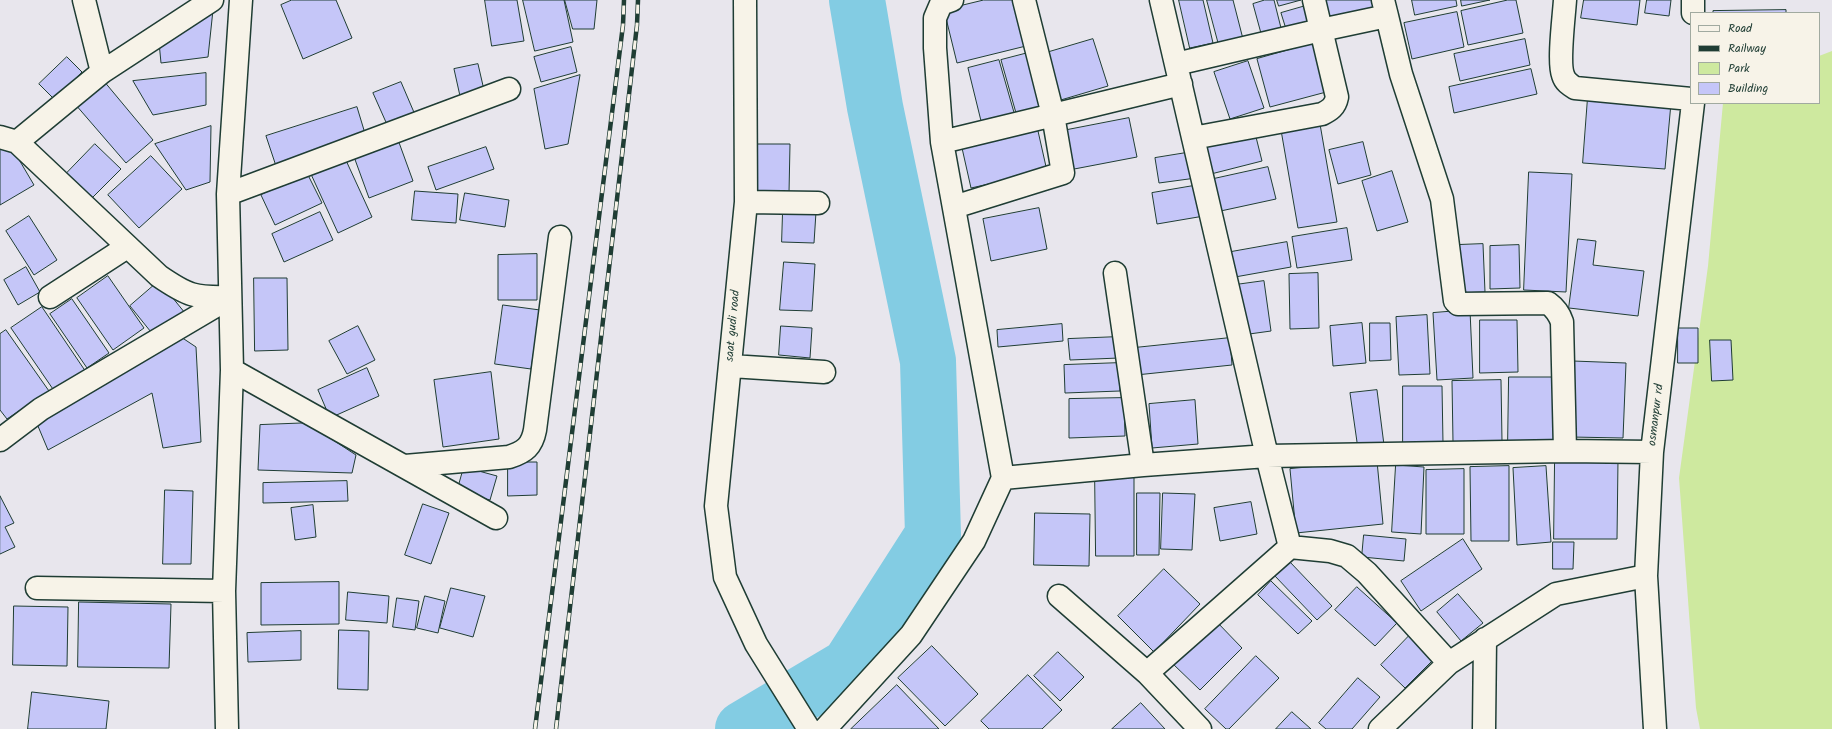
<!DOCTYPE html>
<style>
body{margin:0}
#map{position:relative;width:1832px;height:729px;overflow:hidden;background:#e8e6ed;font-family:Kalam,sans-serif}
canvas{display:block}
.legend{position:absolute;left:1690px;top:12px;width:130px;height:92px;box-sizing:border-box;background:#f7f3e8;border:1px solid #a1aaa0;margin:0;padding:5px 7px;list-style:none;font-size:12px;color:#1f3d34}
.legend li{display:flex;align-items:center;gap:8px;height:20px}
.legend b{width:20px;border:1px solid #a1aaa0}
</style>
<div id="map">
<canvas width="1832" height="729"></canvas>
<ul class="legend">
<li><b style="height:5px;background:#f7f3e8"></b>Road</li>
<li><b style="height:5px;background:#1f3d34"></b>Railway</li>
<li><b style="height:11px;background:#cee99f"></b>Park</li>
<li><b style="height:11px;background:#c5c6f8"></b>Building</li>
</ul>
</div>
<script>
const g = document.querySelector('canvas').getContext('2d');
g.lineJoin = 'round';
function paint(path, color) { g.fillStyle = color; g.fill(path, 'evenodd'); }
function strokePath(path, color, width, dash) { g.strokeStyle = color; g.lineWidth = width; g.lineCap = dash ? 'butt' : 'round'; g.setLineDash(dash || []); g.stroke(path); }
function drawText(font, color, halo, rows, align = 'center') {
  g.font = font + ' Kalam,sans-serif'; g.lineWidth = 3; g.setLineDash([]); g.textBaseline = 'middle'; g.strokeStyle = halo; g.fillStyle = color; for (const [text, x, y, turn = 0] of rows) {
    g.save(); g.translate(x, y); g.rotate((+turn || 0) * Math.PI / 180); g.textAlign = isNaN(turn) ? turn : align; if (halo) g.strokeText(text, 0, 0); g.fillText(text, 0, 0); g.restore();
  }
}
paint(new Path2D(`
 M1832,51V729H1700L1696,708L1679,478L1708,266L1723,103H1819V56Z`), '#cee99f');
strokePath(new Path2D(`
 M743,729L849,666L933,535L928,361L875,107L857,0`), '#83cce3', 56);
const building = new Path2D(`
 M292,0H336L352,38L303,59L281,5Z
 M485,0H517L524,41L492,46Z
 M523,0H564L573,42L535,51Z
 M565,0H597L594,29H573Z
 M984,0H1014L1026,46L957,63L944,10Z
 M1179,0H1203L1213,43L1190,48Z
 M1207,0H1233L1243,39L1219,45Z
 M1265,0H1274L1282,32L1262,37L1253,4Z
 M1277,0H1301L1279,6Z
 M1323,0H1375L1377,9L1328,20Z
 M1412,0H1456L1457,6L1415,15Z
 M1461,0H1490L1462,6Z
 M1508,0H1516L1523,33L1468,45L1461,11Z
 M1584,0H1640L1637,25L1581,18Z
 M1647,0H1671L1669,16L1645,13Z
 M1309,5L1313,22L1286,29L1281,13Z
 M213,10L208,57L161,63L159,42Z
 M1786,10V13H1713V11Z
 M1457,12L1464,47L1412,59L1404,23Z
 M1093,39L1108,86L1054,102L1039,55Z
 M1525,39L1530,65L1460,81L1454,54Z
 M1317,42L1330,91L1270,107L1257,59Z
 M571,47L577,72L541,82L534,57Z
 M1028,53L1042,106L1016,113L1001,60Z
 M67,57L82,72L55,100L39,84Z
 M999,60L1015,116L982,125L968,68Z
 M1248,61L1264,108L1230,119L1214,72Z
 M478,64L484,90L460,96L454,69Z
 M1531,69L1537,94L1454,113L1449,87Z
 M206,73V105L153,115L133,81Z
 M580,75L568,144L545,149L534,89Z
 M103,80L153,140L126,163L75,104Z
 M401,82L416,117L389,129L373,93Z
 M1588,97L1671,103L1665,169L1583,163Z
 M357,107L367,140L277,169L266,136Z
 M1129,118L1137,157L1069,170L1062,131Z
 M1320,124L1337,222L1298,228L1281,130Z
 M211,126L210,182L186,190L155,144Z
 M1254,129L1262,161L1207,175L1199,143Z
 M1038,131L1047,171L971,188L962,148Z
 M397,137L413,181L369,198L353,154Z
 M8,141L34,185L0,205V146Z
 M1363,142L1371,175L1338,184L1329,150Z
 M95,144L121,169L92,198L66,174Z
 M756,144H790L789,193H755Z
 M486,147L494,169L436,190L428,167Z
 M1192,152L1196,178L1159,183L1155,158Z
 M151,156L182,189L139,228L108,195Z
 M344,156L372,217L338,233L310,172Z
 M1268,167L1276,199L1216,212L1209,180Z
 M1392,171L1408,222L1377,231L1362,181Z
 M1529,172L1572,174L1566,292L1524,290Z
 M307,173L322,203L275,225L261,195Z
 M1199,185L1204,216L1157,224L1152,193Z
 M415,191L458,194L456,223L412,220Z
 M465,193L509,200L505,227L460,220Z
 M1039,208L1047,249L991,261L983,219Z
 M783,211L816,212L814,243L782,242Z
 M320,212L333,240L284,262L272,234Z
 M29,216L57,260L34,275L6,231Z
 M1347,228L1352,260L1297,268L1292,237Z
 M1578,239L1596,241L1593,265L1644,271L1638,316L1569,308Z
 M1287,242L1291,267L1235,277L1231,252Z
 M1483,244L1485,292L1458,293L1457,245Z
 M1519,245L1520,288L1490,289V246Z
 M537,254V300H498V255Z
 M784,262L815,264L812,311L780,310Z
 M26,267L40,292L18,305L4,280Z
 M1318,273L1319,328L1290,329L1289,274Z
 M108,276L144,328L113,350L77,298Z
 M254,278H287L288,350L255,351Z
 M159,281L185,313L155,337L130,306Z
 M1264,281L1271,331L1242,335L1235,285Z
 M72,299L109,353L87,368L50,314Z
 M503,305L540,310L531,369L495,364Z
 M42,307L88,375L57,395L11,328Z
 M1470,310L1473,378L1437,380L1433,313Z
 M1427,315L1430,374L1399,375L1396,317Z
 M1480,320H1517L1518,372L1480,373Z
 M1362,323L1366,363L1333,366L1330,326Z
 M1370,323H1390L1391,360L1370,361Z
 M1062,324L1063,341L998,347L997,330Z
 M358,326L375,360L347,374L329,341Z
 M781,326L812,328L810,358L779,355Z
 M1678,328H1698V363H1678Z
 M6,330L49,391L7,419L0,410V334Z
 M181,337L196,347L201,442L163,448L152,393L48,450L35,419Z
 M1118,337L1119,358L1070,360L1068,339Z
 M1230,338L1232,365L1136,375L1134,348Z
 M1710,340H1731L1733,380L1712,381Z
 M1573,361L1626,363L1623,438L1571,437Z
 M1120,363V391L1065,393L1064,365Z
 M367,368L379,396L330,418L318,390Z
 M491,372L499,439L443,447L434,380Z
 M1509,377H1557L1556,444H1508Z
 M1501,380L1502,441L1453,442L1452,381Z
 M1403,386H1442L1443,443H1403Z
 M1377,390L1384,445L1358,449L1350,393Z
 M1124,398L1125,436L1069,438V399Z
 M1195,400L1198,444L1152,448L1149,404Z
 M307,423L356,455L352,473L258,470L260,425Z
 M1555,459L1618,460L1617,539H1554Z
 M1377,461L1383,524L1296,533L1290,469Z
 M508,462H537V495L508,496Z
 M1396,465L1424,467L1421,534L1392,532Z
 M1509,466V541H1471L1470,467Z
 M1546,466L1551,542L1517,545L1513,468Z
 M464,467L497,476L490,500L457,492Z
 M1464,469V534H1426V470Z
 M1095,474H1134V556H1096Z
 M347,481L348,501L263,503V483Z
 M165,490L193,491L191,564H163Z
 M1137,493H1160L1159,555H1137Z
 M1163,493L1195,494L1192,550L1161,549Z
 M0,496L14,523L5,527L15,547L0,554Z
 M1251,502L1257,534L1220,541L1214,508Z
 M423,504L449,513L431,564L405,555Z
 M313,505L316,537L295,540L291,508Z
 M1035,513L1090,514L1089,566L1034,565Z
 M1364,535L1406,539L1404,561L1362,557Z
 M1463,539L1482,569L1421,611L1401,581Z
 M1553,542H1574L1573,569H1553Z
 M1289,561L1332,606L1317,620L1274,575Z
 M1164,569L1200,604L1154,652L1118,616Z
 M1271,581L1312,621L1298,634L1258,595Z
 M339,582V624L261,625V583Z
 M1357,587L1397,623L1375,646L1335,610Z
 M451,588L485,596L473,637L440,628Z
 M348,592L389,596L387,623L346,620Z
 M1458,594L1483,623L1461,641L1437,612Z
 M425,596L445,601L438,633L417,628Z
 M397,598L419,601L415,630L393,627Z
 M79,602L171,604L169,668L78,667Z
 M14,606L68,607L67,666L13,665Z
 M1215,620L1242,648L1200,690L1172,663Z
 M339,630L369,631L368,690L338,689Z
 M301,631V660L248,662L247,633Z
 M1409,636L1433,660L1405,688L1381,665Z
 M932,646L978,694L945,726L898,678Z
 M1058,652L1084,677L1060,701L1034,676Z
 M1256,656L1279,678L1229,729H1226L1205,709Z
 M1028,675L1062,710L1042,729H989L981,721Z
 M1358,678L1380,697L1352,729H1326L1319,723Z
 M897,685L939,729H851Z
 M32,692L109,701L106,729H28Z
 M1141,703L1165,729H1112Z
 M1292,712L1311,729H1276Z`);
paint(building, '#c5c6f8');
strokePath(building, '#1f3d34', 1);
const minor = new Path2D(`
 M84,0L102,72
 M745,0L746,202L716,506L725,577L756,644L809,729
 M1565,0C1564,16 1558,62 1563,75C1565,82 1570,85 1575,88L1691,99
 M1693,13V0
 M1387,16L1401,74L1442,199L1455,301L1458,304L1548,303C1555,308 1559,313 1562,322L1565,451
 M1176,64L1321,30L1387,16L1383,0
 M0,137L17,142L159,276C188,296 195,298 230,297
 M1193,138L1322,114C1330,110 1335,107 1337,97L1314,0
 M17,142L102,72L212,0
 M942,142L1181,84
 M228,194L509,89
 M746,202L818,203
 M954,207L1063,173L1053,115L1024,0
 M1115,273L1143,465
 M50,297L127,247
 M731,366L824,372
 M232,370L496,518
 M0,440L41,409L229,298
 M405,466L509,457C525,452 532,446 535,430L560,237
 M1003,478L1143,465L1267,456L1565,451L1652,452
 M1290,547L1330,551L1347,556L1367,573L1449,663
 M37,588L224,591
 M1059,596L1147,673L1200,729
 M1147,673L1290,547L1267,456L1161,0
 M227,729L224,591L232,370L228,194L241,0
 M825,729L911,635L974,541L1003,478L942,142L935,48V18L941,4L952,0
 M1380,729L1449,663L1556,594L1646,576
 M1484,729L1485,639
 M1655,729L1646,576L1652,452L1693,103`);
strokePath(minor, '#1f3d34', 25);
strokePath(minor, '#f7f3e8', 22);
const rail = new Path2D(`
 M535,729L623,25L624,0
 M556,729L637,25L638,0`);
strokePath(rail, '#1f3d34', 4.5);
strokePath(rail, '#f7f3e8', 3, [9]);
drawText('12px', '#1f3d34', '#f7f3e8', [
 ["saat gudi road",734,326,-85],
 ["osmanpur rd",1657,415,-83]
]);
</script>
